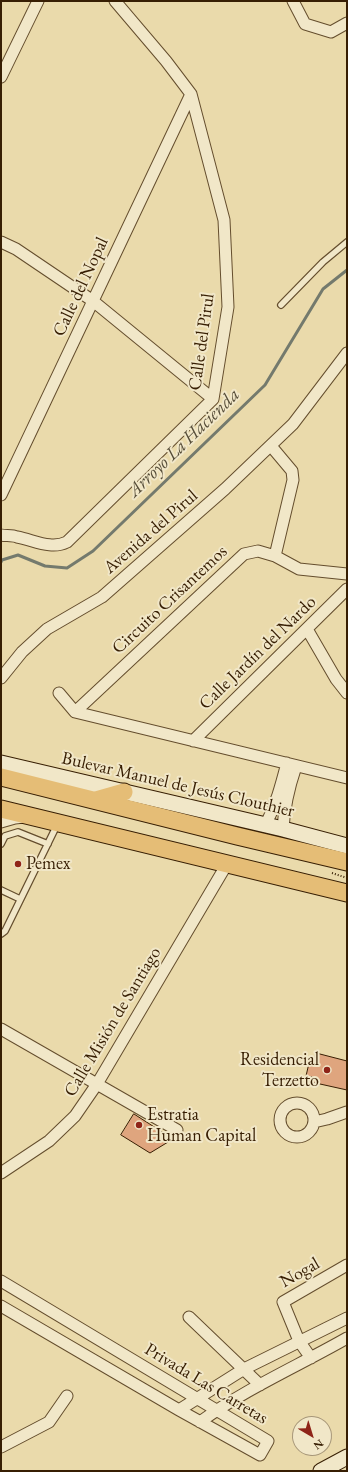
<!DOCTYPE html>
<meta charset="utf-8">
<style>
body{margin:0}
#map{position:relative;width:348px;height:1472px;overflow:hidden;background:#eadaab;font-family:"EB Garamond",serif}
canvas{display:block}
.frame{position:absolute;inset:0;border:2px solid #371e03;pointer-events:none}
.north{position:absolute;left:292px;top:1416px;width:40px;height:40px;box-sizing:border-box;background:#f1e7c8;border:1px solid #a79779;border-radius:50%;rotate:142deg;font-size:11px;font-weight:700;line-height:16px;text-align:center;color:#371e03}
.north::after{content:'';display:block;margin:auto;width:14px;height:18px;background:#8f2418;clip-path:polygon(50% 0,100% 100%,50% 72%,0 100%)}
</style>
<div id="map">
<canvas width="348" height="1472"></canvas>
<div class="frame"></div>
<div class="north">N</div>
</div>
<script>
const g = document.querySelector('canvas').getContext('2d');
g.lineJoin = 'round';
function strokePath(path, color, width, dash) { g.strokeStyle = color; g.lineWidth = width; g.lineCap = dash ? 'butt' : 'round'; g.setLineDash(dash || []); g.stroke(path); }
function paint(path, color) { g.fillStyle = color; g.fill(path, 'evenodd'); }
function drawText(font, color, halo, rows, align = 'center') {
  g.font = font + ' "EB Garamond",serif'; g.lineWidth = 4; g.setLineDash([]); g.textBaseline = 'middle'; g.strokeStyle = halo; g.fillStyle = color; for (const [text, x, y, turn = 0] of rows) {
    g.save(); g.translate(x, y); g.rotate((+turn || 0) * Math.PI / 180); g.textAlign = isNaN(turn) ? turn : align; if (halo) g.strokeText(text, 0, 0); g.fillText(text, 0, 0); g.restore();
  }
}
strokePath(new Path2D(`
 M1,562L2,560L18,555L45,566L67,568L93,551L265,385L323,289L347,270`), '#747a6d', 3);
const building = new Path2D(`
 M316,1053L347,1061V1090L311,1082L312,1077L306,1076L309,1063L314,1064Z
 M134,1114L173,1139L150,1153L121,1135Z`);
paint(building, '#dfa57e');
strokePath(building, '#371e03', 1);
const lane = new Path2D(`
 M281,305L323,262L347,242
 M1,844L5,836L18,832L48,844
 M1,890L20,899
 M1,934L5,931L57,825`);
const street = new Path2D(`
 M293,1L305,24L331,32L347,23
 M1,77L38,1
 M1,242L16,249L93,301L213,399
 M271,446L292,471L293,480L275,556
 M1,495L191,94
 M1,535C6,536 12,535 17,537C34,540 51,550 67,542L213,399L228,307L224,220L191,94L166,61L115,1
 M307,629L336,679L347,693
 M1,678L22,652L47,629L102,597L225,489L293,424L347,353
 M59,693L75,712L347,778
 M75,712L244,554L258,551L275,556L299,569L347,574
 M193,741L347,589
 M1,822L15,818L24,817
 M265,826C276,805 281,786 287,763
 M283,829C284,807 289,787 296,766
 M1,1029L177,1130
 M280 1120a17 17 0 1 1 34 0a17 17 0 1 1-34 0Z
 M314,1122L327,1119L347,1112
 M1,1173L49,1141L75,1116L97,1084L227,864
 M1,1281L268,1441L260,1455L179,1410L1,1306
 M189,1317L260,1385
 M311,1358L299,1341L283,1302L347,1265
 M179,1410L244,1369L347,1318
 M200,1422C245,1389 298,1366 347,1338
 M1,1447L49,1422L67,1396`);
const secondary = new Path2D(`
 M1,763L283,829L347,846
 M321,1471L347,1457`);
const primary = new Path2D(`
 M1,777L237,836L347,862
 M96,800L124,792
 M1,809L347,893`);
strokePath(lane, '#644d2d', 8);
strokePath(street, '#644d2d', 13);
strokePath(secondary, '#371e03', 17);
strokePath(primary, '#371e03', 19);
strokePath(new Path2D(`
 M332,873L347,878`), '#371e03', 2, [1, 2]);
strokePath(lane, '#f1e7c8', 5.5);
strokePath(street, '#f1e7c8', 11);
strokePath(secondary, '#f1e7c8', 15);
strokePath(primary, '#e5bd76', 17);
for (const [x, y, r, color] of [
 [18,864,4,"#8f2418"],
 [327,1070,4,"#8f2418"],
 [139,1125,4,"#8f2418"]
]) { const dot = new Path2D(); dot.arc(x, y, r, 0, 2 * Math.PI); g.fillStyle = color; g.fill(dot); strokePath(dot, '#f1e7c8', 1.5); }
drawText('18px', '#371e03', '#f1e7c8', [
 ["Calle del Nopal",81,287,-65],
 ["Calle del Pirul",202,342,-82],
 ["Avenida del Pirul",151,532,-41],
 ["Circuito Crisantemos",170,600,-43],
 ["Calle Jardín del Nardo",258,653,-44],
 ["Bulevar Manuel de Jesús Clouthier",178,785,13],
 ["Calle Misión de Santiago",113,1022,-59],
 ["Nogal",300,1273,-30],
 ["Privada Las Carretas",206,1384,31]
]);
drawText('18px', '#371e03', '#f1e7c8', [
 ["Pemex",26,864],
 ["Residencial",319,1060,"right"],
 ["Terzetto",319,1081,"right"],
 ["Estratia",147,1115],
 ["Human Capital",147,1136]
], 'left');
drawText('italic 19px', '#554c38', '#f1e7c8', [
 ["Arroyo La Hacienda",184,443,-44]
]);
</script>
